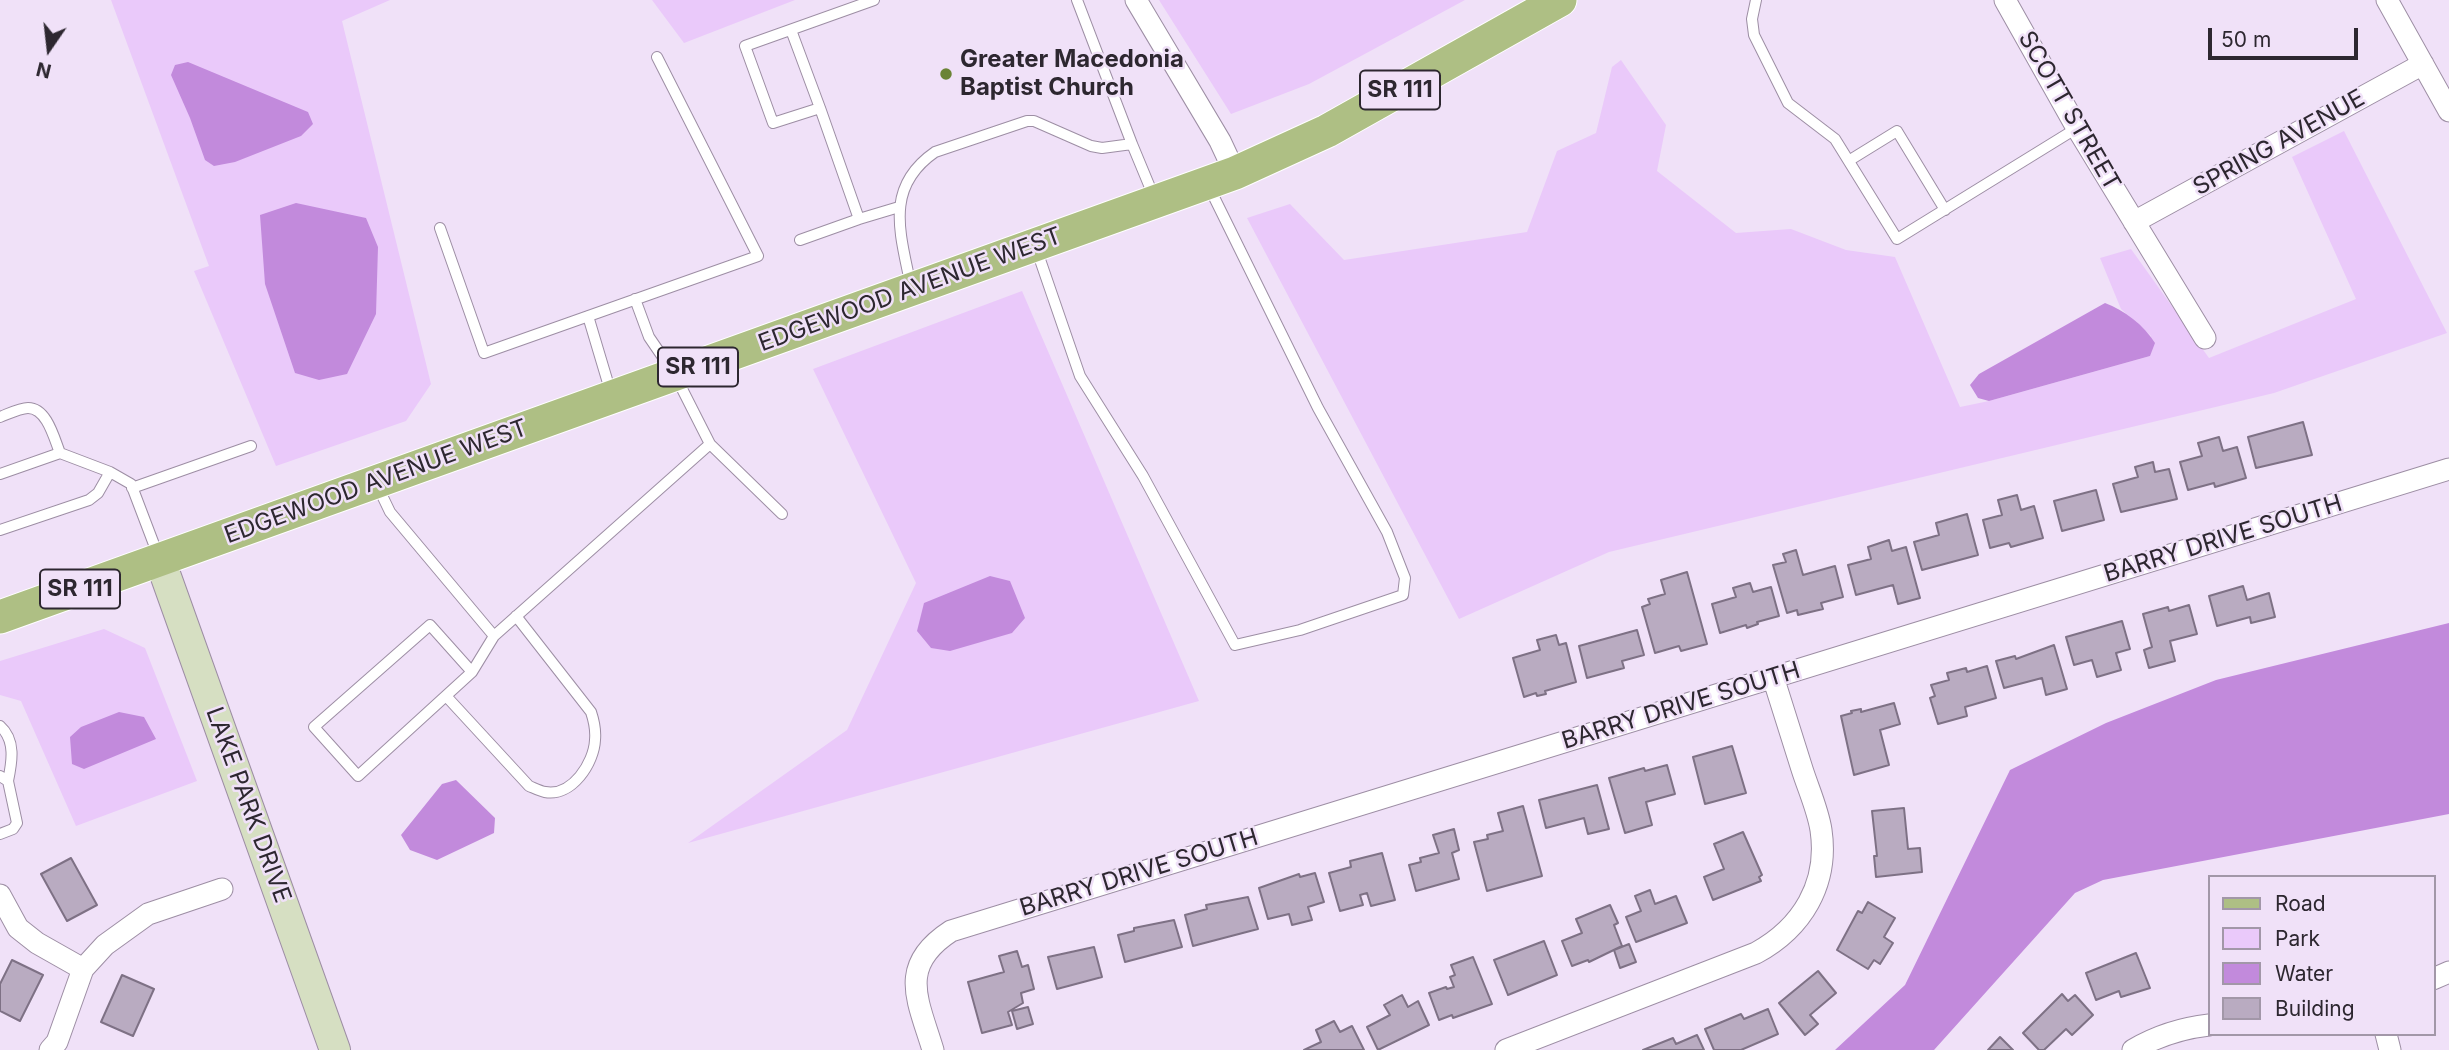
<!DOCTYPE html>
<style>
body{margin:0}
#map{position:relative;width:2449px;height:1050px;overflow:hidden;background:#f0e1f8;font-family:Inter,sans-serif}
canvas{display:block}
.legend{position:absolute;left:2208px;top:875px;width:228px;height:161px;box-sizing:border-box;background:#f0e1f8;border:2px solid #a297a8;margin:0;padding:9px 12px;list-style:none;font-size:21px;color:#2d2730}
.legend li{display:flex;align-items:center;gap:14px;height:35px}
.legend b{width:35px;border:2px solid #a297a8}
.north{position:absolute;left:14px;top:14px;width:70px;height:70px;-webkit-text-stroke:5px #f0e1f8;paint-order:stroke;rotate:194deg;font-size:19px;font-weight:700;line-height:28px;text-align:center;color:#2d2730}
.north::after{content:'';display:block;margin:auto;width:24px;height:32px;background:#2d2730;clip-path:polygon(50% 0,100% 100%,50% 72%,0 100%)}
.scale{position:absolute;left:2208px;top:28px;width:150px;height:32px;box-sizing:border-box;border:4px solid #2d2730;border-top:0;padding-left:9px;font-size:21px;line-height:24px;white-space:nowrap;color:#2d2730;-webkit-text-stroke:5px #f0e1f8;paint-order:stroke}
</style>
<div id="map">
<canvas width="2449" height="1050"></canvas>
<ul class="legend">
<li><b style="height:9px;background:#aebf84"></b>Road</li>
<li><b style="height:19px;background:#eac9fa"></b>Park</li>
<li><b style="height:19px;background:#c28adc"></b>Water</li>
<li><b style="height:19px;background:#b9abc1"></b>Building</li>
</ul>
<div class="north">N</div>
<div class="scale">50 m</div>
</div>
<script>
const g = document.querySelector('canvas').getContext('2d');
g.lineJoin = 'round';
function paint(path, color) { g.fillStyle = color; g.fill(path, 'evenodd'); }
function strokePath(path, color, width, dash) { g.strokeStyle = color; g.lineWidth = width; g.lineCap = dash ? 'butt' : 'round'; g.setLineDash(dash || []); g.stroke(path); }
function drawText(font, color, halo, rows, align = 'center') {
  g.font = font + ' Inter,sans-serif'; g.lineWidth = 5; g.setLineDash([]); g.textBaseline = 'middle'; g.strokeStyle = halo; g.fillStyle = color; for (const [text, x, y, turn = 0] of rows) {
    g.save(); g.translate(x, y); g.rotate((+turn || 0) * Math.PI / 180); g.textAlign = isNaN(turn) ? turn : align; if (halo) g.strokeText(text, 0, 0); g.fillText(text, 0, 0); g.restore();
  }
}
paint(new Path2D(`
 M111,0H390L342,21L431,384L406,421L276,466L194,271L209,266Z
 M652,0H795L684,43Z
 M1159,0H1465L1309,84L1231,114Z
 M1621,60L1666,125L1657,171L1736,233L1791,229L1846,250L1895,257L1960,407L1989,401L2150,356L2151,336L2121,309L2100,258L2131,249L2209,358L2356,299L2292,157L2344,131L2447,333L2274,393L1609,552L1459,619L1247,218L1290,204L1344,260L1527,232L1557,151L1596,133L1612,67Z
 M1022,291L1199,701L688,843L847,730L916,583L813,369Z
 M104,629L145,648L197,781L76,826L21,701L0,695V661Z`), '#eac9fa');
paint(new Path2D(`
 M188,62L308,112L313,124L301,136L235,162L214,166L205,160L190,118L171,75L175,65Z
 M296,203L366,218L378,247L376,314L347,374L319,380L295,373L265,284L260,215Z
 M2105,303C2124,310 2144,325 2155,343L2150,356L1989,401L1978,398L1970,385L1979,374Z
 M990,576L1010,581L1025,618L1012,633L950,651L931,648L917,631L924,603Z
 M2449,623V814L2103,880L2075,893L1934,1050H1835L1905,985L2010,770L2106,723L2216,680Z
 M119,712L144,717L156,739L84,769L72,764L70,737L81,727Z
 M456,780L495,818L494,833L437,860L410,850L401,835L442,784Z`), '#c28adc');
const building = new Path2D(`
 M2303,422L2312,455L2256,468L2248,437Z
 M2219,437L2223,451L2237,447L2246,478L2215,487L2214,483L2188,490L2180,462L2202,456L2198,443Z
 M2153,462L2155,472L2169,469L2177,499L2121,512L2113,484L2138,477L2135,467Z
 M2096,490L2104,520L2062,531L2054,501Z
 M2017,495L2021,510L2034,506L2043,538L2011,547L2009,543L1990,548L1983,520L2002,515L1998,500Z
 M1967,514L1978,555L1922,570L1914,542L1939,535L1936,523Z
 M1889,540L1892,551L1906,547L1920,598L1898,604L1893,585L1856,595L1848,565L1871,559L1868,547Z
 M1796,550L1803,575L1835,566L1843,597L1821,603L1823,609L1798,615L1797,610L1787,613L1773,565L1786,562L1783,554Z
 M1687,572L1707,644L1681,651L1679,646L1655,653L1642,607L1650,604L1648,599L1665,594L1661,580Z
 M1750,583L1753,592L1771,587L1779,616L1757,622L1758,624L1747,628L1746,625L1720,633L1712,604L1736,597L1733,588Z
 M2243,586L2247,600L2269,593L2275,617L2251,623L2250,617L2217,626L2209,596Z
 M2189,605L2197,634L2170,641L2175,661L2149,668L2144,650L2152,647L2143,614L2168,607L2169,611Z
 M2122,621L2130,649L2116,653L2121,670L2097,677L2092,660L2074,665L2066,637Z
 M1637,630L1644,655L1622,661L1624,668L1587,678L1579,646Z
 M1556,635L1559,645L1566,643L1576,682L1545,691L1546,694L1537,696L1536,693L1524,697L1513,658L1540,650L1537,640Z
 M2054,645L2067,689L2046,695L2042,678L2004,688L1996,661L2015,656L2016,659Z
 M1987,666L1996,698L1965,707L1967,716L1938,724L1930,698L1935,696L1931,685L1949,680L1947,673L1966,668L1967,672Z
 M1894,703L1900,724L1880,730L1889,765L1854,775L1841,716L1852,713L1851,711L1861,709V712Z
 M1732,746L1746,793L1705,804L1693,757Z
 M1667,765L1675,794L1646,802L1652,825L1625,833L1609,778L1644,768L1645,771Z
 M1597,785L1609,829L1588,834L1584,818L1546,828L1539,800Z
 M1523,806L1542,876L1487,891L1474,842L1488,839L1487,835L1503,831L1498,813Z
 M1904,808L1908,849L1920,848L1922,872L1876,877L1874,856H1877L1872,811Z
 M1454,829L1459,850L1452,853L1459,879L1416,891L1409,865L1421,862L1420,858L1439,853L1433,835Z
 M1743,832L1762,875L1759,877L1761,881L1713,900L1704,877L1724,869L1714,844Z
 M1382,853L1395,900L1371,906L1367,893L1360,895L1363,905L1340,911L1329,873L1351,867L1350,861Z
 M71,858L97,905L67,921L41,874Z
 M1315,873L1324,902L1308,907L1312,920L1292,925L1289,914L1268,919L1259,888L1299,874L1300,877Z
 M1650,890L1655,904L1676,896L1687,923L1636,942L1626,917L1641,911L1635,896Z
 M1248,897L1258,929L1193,946L1185,915L1207,909L1206,905Z
 M1868,902L1895,918L1884,937L1893,943L1880,964L1874,960L1868,969L1837,950L1858,911L1862,913Z
 M1610,905L1618,923L1614,925L1622,946L1589,962L1588,960L1572,966L1562,941L1582,933L1576,919Z
 M1174,920L1182,947L1125,962L1118,935L1134,931V928Z
 M1544,941L1557,975L1508,995L1494,960Z
 M1629,944L1636,962L1620,968L1614,950Z
 M1094,947L1102,977L1057,989L1048,957Z
 M1017,951L1022,967L1028,965L1034,989L1021,993L1023,1003L1008,1012L1012,1025L982,1033L968,982L1004,972L999,956Z
 M2136,953L2150,988L2121,997L2119,991L2096,1000L2086,973Z
 M1473,957L1492,1004L1453,1018L1452,1015L1439,1020L1429,993L1446,987L1447,989L1454,987L1450,977L1455,975L1451,965Z
 M12,960L43,975L20,1021L0,1011V984Z
 M1818,971L1836,993L1810,1015L1818,1024L1805,1035L1779,1003Z
 M122,975L154,989L133,1036L101,1022Z
 M2062,994L2068,1001L2075,995L2093,1015L2072,1035L2066,1029L2044,1050H2039L2023,1033Z
 M1402,995L1408,1007L1418,1001L1429,1025L1378,1050L1367,1027L1390,1015L1384,1005Z
 M1028,1007L1033,1024L1017,1029L1012,1011Z
 M1768,1009L1778,1034L1741,1050H1714L1705,1029L1741,1014L1744,1019Z
 M1334,1021L1340,1032L1352,1026L1364,1050H1304L1321,1042L1316,1030Z
 M1697,1035L1704,1050H1643L1673,1038L1676,1044Z
 M2000,1037L2013,1050H1988Z`);
paint(building, '#b9abc1');
strokePath(building, '#7e7185', 2);
const lane = new Path2D(`
 M874,0L745,46L773,123L820,108L859,219L899,207
 M1077,0L1132,144
 M1756,0L1752,19L1754,35L1788,103L1835,139L1897,239L2077,128
 M791,30L820,108
 M1850,160L1897,131L1945,210
 M440,228L484,353L758,256L657,57
 M800,240L859,219
 M1036,248L1080,376L1143,476L1235,645L1300,630L1403,595L1405,578L1387,532L1318,408L1209,187
 M911,287C901,235 883,188 935,152L1027,121H1034L1091,146L1102,148L1132,144L1154,197
 M588,316L611,393
 M0,417C8,414 20,408 28,408C47,408 54,438 60,453
 M710,444L782,514
 M0,474L60,453L110,472L131,484L158,555
 M378,487L390,512L494,636L710,444L675,375L649,337L635,299
 M132,488L251,446
 M0,530L89,500L98,493L110,472
 M472,672L430,625L314,727L358,776L472,672L494,636
 M446,696L529,786C534,788 540,791 545,792C572,797 594,763 595,740C596,730 594,721 591,712L516,616
 M0,726C16,740 12,762 8,781
 M0,776L8,781L17,823L13,829L0,834`);
const street = new Path2D(`
 M1136,0L1220,141L1235,173
 M2005,0L2077,128L2205,338
 M2387,0L2449,111
 M2134,222L2423,64
 M0,895L18,928L37,943L83,969
 M2433,979L2449,972
 M2386,1034L2390,1050
 M50,1050L57,1042L83,969L105,945L148,914L222,889
 M933,1050C918,1000 897,966 951,931L2449,469
 M1506,1050L1756,953C1802,928 1829,884 1821,830C1818,810 1808,788 1802,769C1792,738 1783,708 1773,677
 M2133,1050C2157,1036 2182,1028 2209,1025`);
const secondary = new Path2D(`
 M160,560L335,1050`);
const primary = new Path2D(`
 M0,617L1235,173L1327,131L1560,0`);
strokePath(lane, '#9d8ea4', 12);
strokePath(street, '#9d8ea4', 23);
strokePath(secondary, '#9d8ea4', 32);
strokePath(primary, '#fff', 35);
strokePath(lane, '#fff', 10);
strokePath(street, '#fff', 21);
strokePath(secondary, '#d6dfc2', 30);
strokePath(primary, '#aebf84', 33);
for (const [x, y, r, color] of [
 [946,74,7,"#6b8335"]
]) { const dot = new Path2D(); dot.arc(x, y, r, 0, 2 * Math.PI); g.fillStyle = color; g.fill(dot); strokePath(dot, '#f0e1f8', 2.5); }
for (const [x, y, w] of [
 [1400,90,80],
 [698,367,80],
 [80,589,80]
]) { const box = new Path2D(); box.roundRect(x - w / 2, y - 19.5, w, 39, 5); g.fillStyle = '#f0e1f8'; g.fill(box); strokePath(box, '#2d2730', 2); }
drawText('bold 23px', '#2d2730', null, [
 ["SR 111",1400,90],
 ["SR 111",698,367],
 ["SR 111",80,589]
]);
drawText('bold 24px', '#2d2730', '#f0e1f8', [
 ["Greater Macedonia",960,60],
 ["Baptist Church",960,88]
], 'left');
drawText('24px', '#2d2730', '#f0e1f8', [
 ["SCOTT STREET",2069,111,60],
 ["SPRING AVENUE",2279,143,-29],
 ["EDGEWOOD AVENUE WEST",910,290,-20],
 ["EDGEWOOD AVENUE WEST",376,482,-20],
 ["BARRY DRIVE SOUTH",2223,539,-17],
 ["BARRY DRIVE SOUTH",1681,706,-17],
 ["LAKE PARK DRIVE",248,805,70],
 ["BARRY DRIVE SOUTH",1139,873,-17]
]);
</script>
